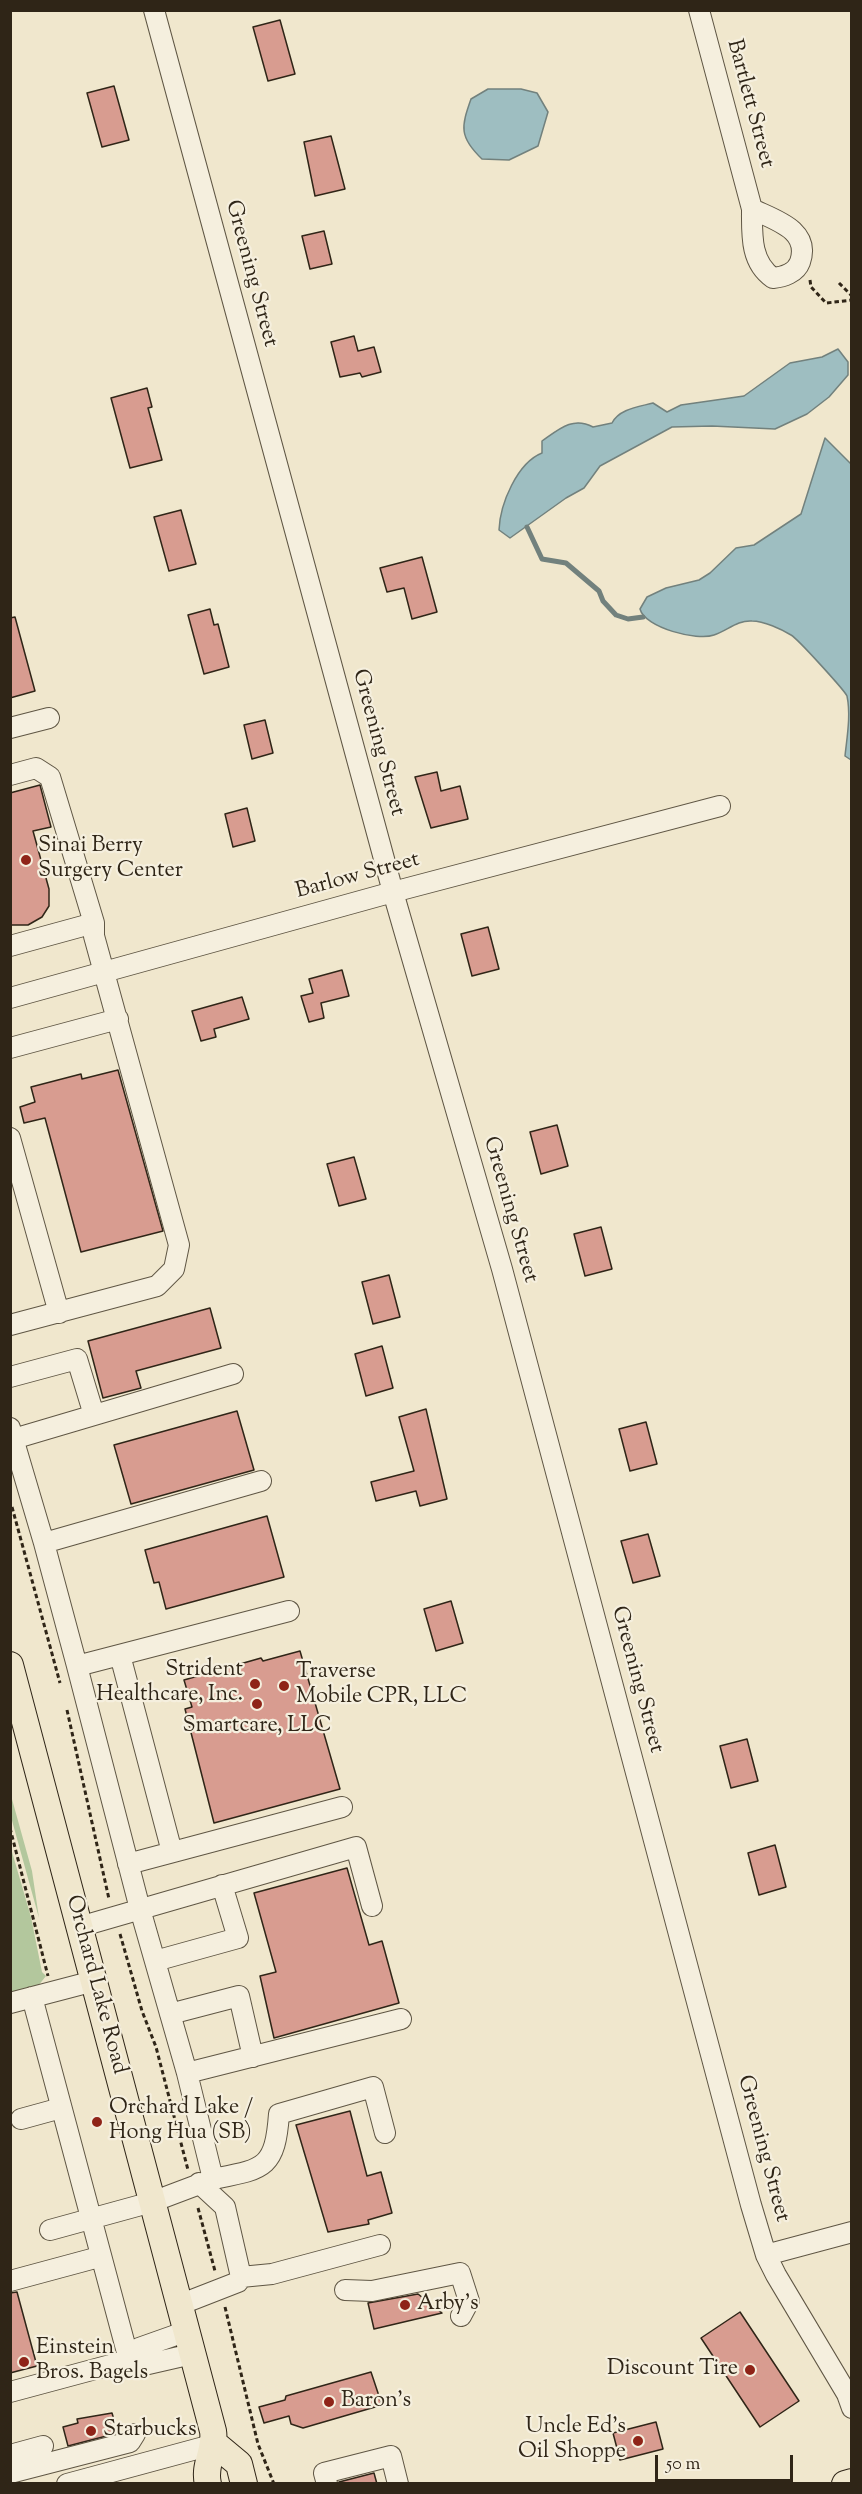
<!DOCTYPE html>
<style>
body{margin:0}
#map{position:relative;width:862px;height:2494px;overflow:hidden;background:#f0e7cd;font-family:"Sorts Mill Goudy",serif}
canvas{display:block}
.frame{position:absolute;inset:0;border:12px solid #2f2517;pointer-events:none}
.scale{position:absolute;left:655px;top:2455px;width:138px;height:27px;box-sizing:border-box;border:3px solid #2f2517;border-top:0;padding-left:8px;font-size:18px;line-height:21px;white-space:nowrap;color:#2f2517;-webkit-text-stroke:4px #f5efde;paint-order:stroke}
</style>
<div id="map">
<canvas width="862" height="2494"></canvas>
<div class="frame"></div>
<div class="scale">50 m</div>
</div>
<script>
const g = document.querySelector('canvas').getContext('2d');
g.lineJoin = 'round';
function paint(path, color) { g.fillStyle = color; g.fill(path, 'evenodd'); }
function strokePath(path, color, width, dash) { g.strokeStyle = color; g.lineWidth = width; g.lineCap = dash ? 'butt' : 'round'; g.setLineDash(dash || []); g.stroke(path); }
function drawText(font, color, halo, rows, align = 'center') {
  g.font = font + ' "Sorts Mill Goudy",serif'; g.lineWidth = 4.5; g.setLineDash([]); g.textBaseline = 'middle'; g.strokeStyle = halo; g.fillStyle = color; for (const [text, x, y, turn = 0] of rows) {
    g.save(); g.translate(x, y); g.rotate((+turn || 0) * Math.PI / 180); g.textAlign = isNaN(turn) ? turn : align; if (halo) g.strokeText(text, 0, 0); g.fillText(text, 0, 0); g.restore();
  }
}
paint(new Path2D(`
 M10,1792L32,1871L39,1918L11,1817Z
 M10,1845L31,1917L42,1972L46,1976L38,1986L10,1994Z`), '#b3c79d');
const water = new Path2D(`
 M488,89H521L537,93L548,112L538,146L509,160L482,159C459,137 461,127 471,99Z
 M838,349L848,362V375L829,397L807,414L775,429L712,426L672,427L600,466L584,488L566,498L510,538L499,530C500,504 517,463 542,453V441C559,429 573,416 593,427L612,423C619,409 638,407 653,403L667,412L681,405L744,396L790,363L822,357Z
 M825,438L851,464V760L845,756C847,737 851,715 847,696C845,691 798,639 791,635C781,629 764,621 752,621C737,620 727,631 714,635C697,641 645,628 640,609L647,597L666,588L699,580L710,573L736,548L754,545L801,514Z`);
paint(water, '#9ebec1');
strokePath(water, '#72817d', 1.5);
strokePath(new Path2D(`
 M527,527L542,559L566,563L599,591L603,601L616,615L628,619L643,617`), '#72817d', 5);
const building = new Path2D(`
 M280,20L295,74L268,81L253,27Z
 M114,86L129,140L102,147L87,93Z
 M331,136L345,189L315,196L304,142Z
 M324,231L332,264L310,269L302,236Z
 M354,336L358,351L374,347L381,372L362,377L360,373L340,377L331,342Z
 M147,388L152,407L148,408L162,460L130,468L111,398Z
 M181,510L196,564L169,571L154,517Z
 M422,557L437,612L412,619L404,588L387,592L380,568Z
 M210,609L214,625L218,624L229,667L204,674L188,615Z
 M15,617L35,691L10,698V618Z
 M265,720L273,753L252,759L244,725Z
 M437,772L441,791L460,786L468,819L431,828L415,777Z
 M40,785L51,827L33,831L49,889V906L42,917L28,925H10V793Z
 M247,808L255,841L233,847L225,814Z
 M488,927L499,969L472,976L461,934Z
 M342,970L349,996L321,1003L324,1018L309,1022L301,996L313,993L309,979Z
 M242,997L249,1019L214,1029L216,1037L201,1041L192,1011Z
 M118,1070L163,1231L81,1252L45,1118L24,1123L20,1107L35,1102L31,1087L81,1074L82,1079Z
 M557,1125L568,1166L541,1174L530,1132Z
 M354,1157L366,1199L339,1206L327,1164Z
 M601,1227L612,1269L585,1276L574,1234Z
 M389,1275L400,1317L373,1324L362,1282Z
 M210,1308L221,1348L136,1371L141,1388L103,1398L88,1341Z
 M382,1346L393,1388L366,1396L355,1354Z
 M426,1409L447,1499L420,1506L416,1491L376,1501L371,1482L414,1471L399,1417Z
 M237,1411L254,1470L131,1504L114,1445Z
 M646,1422L657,1464L630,1471L619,1429Z
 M267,1516L284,1577L166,1609L159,1582L154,1583L145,1550Z
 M648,1534L660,1576L633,1583L621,1541Z
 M451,1601L463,1643L436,1651L424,1609Z
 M300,1651L340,1789L214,1823L185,1709L192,1707L184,1680L261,1658L263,1661Z
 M747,1739L758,1781L731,1788L720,1746Z
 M775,1845L786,1887L759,1895L748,1853Z
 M347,1868L369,1945L382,1941L399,2003L274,2038L260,1976L276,1972L254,1893Z
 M350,2111L367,2176L381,2172L392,2213L368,2220L369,2224L328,2232L296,2125Z
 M17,2292L37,2366L10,2373V2293Z
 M418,2294L442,2313L374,2329L368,2303Z
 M740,2312L799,2401L760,2427L701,2338Z
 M371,2372L382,2405L303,2428L291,2424L289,2416L264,2423L259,2407L285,2400L286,2396Z
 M112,2413L118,2433L68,2446L63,2427L78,2423L77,2419Z
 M656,2422L663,2449L620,2460L613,2433Z
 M374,2473L377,2484H339V2482Z`);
paint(building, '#d89c90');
strokePath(building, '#2f2517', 1.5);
const minor = new Path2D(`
 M154,10L393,892L502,1269L751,2205L766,2255L776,2275L847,2394L852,2408
 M699,10L752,209C752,234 750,262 773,278C783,277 796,273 800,262C811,230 775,220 752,209
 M10,728L49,718
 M10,775L36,768L50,777L94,923
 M10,946L94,923V936L179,1245L174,1269L157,1286L10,1325
 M10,998L393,892L720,806
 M10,1048L118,1019
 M10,1138L59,1313
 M10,1377L77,1359L94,1415
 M10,1428L44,1543L261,1481
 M10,1440L233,1374
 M44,1543L77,1666
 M120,1655L172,1852
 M128,1864L342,1807
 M79,1927L356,1847L372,1906
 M155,1961L238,1938L222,1885
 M32,1997L129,2360
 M10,2003L94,1981
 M170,2014L239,1996L253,2057
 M187,2073L140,1909L77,1666L289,1611
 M21,2119L61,2108
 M213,2179C264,2169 275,2169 279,2114L373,2087L385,2133
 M50,2230L152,2202L213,2179L187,2073L401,2019
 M766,2255L852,2232
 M241,2277L272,2274L380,2245
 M10,2281L99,2257
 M345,2290L372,2291L460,2273L469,2301L461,2316
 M179,2305L238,2282L241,2277L225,2207L199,2183
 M129,2360L144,2365L192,2354
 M10,2392L129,2360L139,2348L187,2331
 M10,2455L43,2446
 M10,2473L130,2442L135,2434
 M67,2484L215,2444
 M327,2484L324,2473L391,2456L398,2484`);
const major = new Path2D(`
 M10,1665L213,2431C216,2450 203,2465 208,2484
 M215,2444L239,2464L244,2484
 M845,2484L852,2482`);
strokePath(minor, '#5f5644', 22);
strokePath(major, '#2f2517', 28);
strokePath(new Path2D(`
 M810,280L811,287L826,303L852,300
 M839,283L852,296
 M12,1507L60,1683
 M67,1710L109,1899
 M10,1828L48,1976
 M120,1934L142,2011L156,2047L188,2170
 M198,2208L215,2271
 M225,2307L258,2444L274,2484`), '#2f2517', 3, [4.5, 3]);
strokePath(minor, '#f5efde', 20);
strokePath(major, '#f0e7cd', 26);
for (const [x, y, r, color] of [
 [26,860,6,"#8f2418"],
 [255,1684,6,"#8f2418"],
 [284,1686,6,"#8f2418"],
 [257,1704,6,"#8f2418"],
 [97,2122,6,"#8f2418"],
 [405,2305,6,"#8f2418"],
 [24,2362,6,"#8f2418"],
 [750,2370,6,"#8f2418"],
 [329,2402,6,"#8f2418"],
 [91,2431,6,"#8f2418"],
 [638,2441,6,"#8f2418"]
]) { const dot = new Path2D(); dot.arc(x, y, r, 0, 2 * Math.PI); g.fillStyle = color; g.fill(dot); strokePath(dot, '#f5efde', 2); }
drawText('22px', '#2f2517', '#f5efde', [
 ["Bartlett Street",749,104,75],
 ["Greening Street",250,274,75],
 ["Greening Street",377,743,75],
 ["Barlow Street",358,877,-15],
 ["Greening Street",509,1210,74],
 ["Greening Street",636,1680,75],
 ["Orchard Lake Road",95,1985,75],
 ["Greening Street",762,2149,75]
]);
drawText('22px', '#2f2517', '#f5efde', [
 ["Sinai Berry",38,847],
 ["Surgery Center",38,872],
 ["Strident",243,1671,"right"],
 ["Healthcare, Inc.",243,1696,"right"],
 ["Traverse",296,1673],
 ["Mobile CPR, LLC",296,1698],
 ["Smartcare, LLC",257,1727,"center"],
 ["Orchard Lake /",109,2109],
 ["Hong Hua (SB)",109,2134],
 ["Arby's",417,2305],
 ["Einstein",36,2349],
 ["Bros. Bagels",36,2374],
 ["Discount Tire",738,2370,"right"],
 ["Baron's",341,2402],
 ["Uncle Ed's",626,2428,"right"],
 ["Oil Shoppe",626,2453,"right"],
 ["Starbucks",103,2431]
], 'left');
</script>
